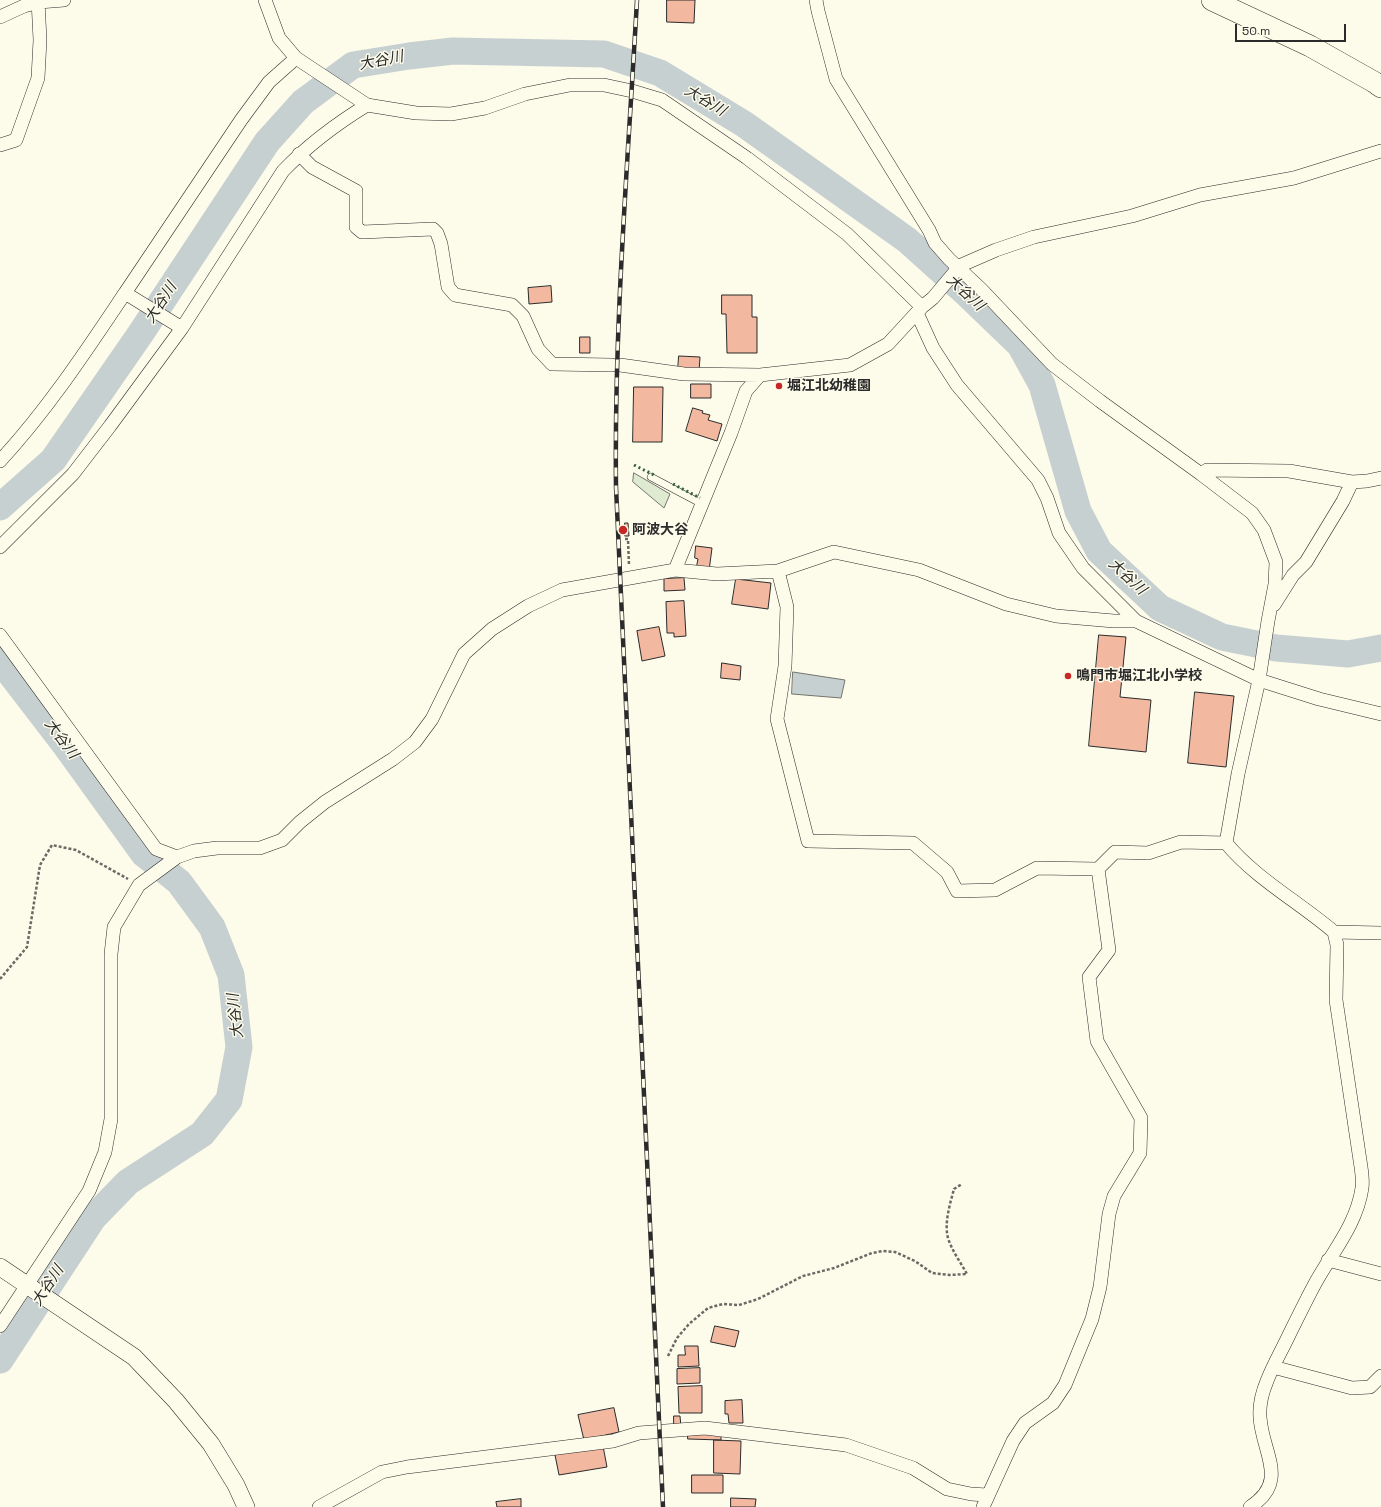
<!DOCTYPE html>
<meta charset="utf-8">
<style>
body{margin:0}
#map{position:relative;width:1381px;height:1507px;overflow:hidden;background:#fdfbea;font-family:"Space Grotesk",sans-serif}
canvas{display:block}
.scale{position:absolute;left:1235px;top:24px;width:111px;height:18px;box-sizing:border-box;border:2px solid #2b2b2b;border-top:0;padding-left:5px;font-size:12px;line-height:14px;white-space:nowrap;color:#2b2b2b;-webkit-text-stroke:3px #fdfbea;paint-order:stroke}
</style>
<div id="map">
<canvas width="1381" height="1507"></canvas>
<div class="scale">50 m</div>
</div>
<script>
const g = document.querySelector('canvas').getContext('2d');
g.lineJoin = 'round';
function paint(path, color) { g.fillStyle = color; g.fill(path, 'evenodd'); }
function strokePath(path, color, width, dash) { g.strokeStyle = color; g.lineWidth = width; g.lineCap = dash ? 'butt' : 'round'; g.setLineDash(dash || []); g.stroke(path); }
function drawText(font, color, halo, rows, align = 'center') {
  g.font = font + ' "Space Grotesk","Noto Sans JP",sans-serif'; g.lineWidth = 3; g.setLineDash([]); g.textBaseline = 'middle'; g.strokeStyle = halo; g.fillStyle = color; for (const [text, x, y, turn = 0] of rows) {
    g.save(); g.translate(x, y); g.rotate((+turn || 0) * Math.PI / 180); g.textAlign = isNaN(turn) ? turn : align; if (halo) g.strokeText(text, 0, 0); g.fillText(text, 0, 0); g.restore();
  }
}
const green = new Path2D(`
 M634,473L670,494L664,508L633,482Z`);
paint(green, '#deebd1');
strokePath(green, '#74746e', 1);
const water = new Path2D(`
 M793,672L845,680L841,698L792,694Z`);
paint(water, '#c7d0d0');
strokePath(water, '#74746e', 1);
strokePath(new Path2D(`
 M0,507L53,460L141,333L267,142L303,102L353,65L409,56L453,51L604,54L660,73L744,124L907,240L967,294L1020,345L1042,385L1078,511L1099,551L1160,608L1222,637L1276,648L1348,654L1381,648
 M0,660L66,746L144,854L179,882L212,927L231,975L239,1047L229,1100L202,1134L128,1182L93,1218L0,1360`), '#c7d0d0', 27);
const building = new Path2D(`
 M667,0H695L694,23L667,22Z
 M551,286L552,302L529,304L528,288Z
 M722,295H752V317H757V353H727L726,314H722Z
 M580,337H590V353H580Z
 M679,356L700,357L699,372L678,370Z
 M691,384H711V398H691Z
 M634,387H663L662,442H633Z
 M693,408L703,411L702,413L710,415L708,420L722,424L717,441L686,431Z
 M625,523H628L629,536H625Z
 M696,546L712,548L709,571L696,569L698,559L695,558Z
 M684,578L685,590L664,591V579Z
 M736,579L771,583L768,609L732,604Z
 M684,601L686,636L674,637V633H667L666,602Z
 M659,627L665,656L642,661L637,631Z
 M1099,635L1126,637L1120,697L1151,700L1146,752L1089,746Z
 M722,663L741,666L740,680L721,678Z
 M1195,692L1234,696L1226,767L1188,763Z
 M715,1326L739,1331L735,1347L711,1342Z
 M685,1346H698L699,1366L678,1367V1355H685Z
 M700,1368V1383L677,1384V1369Z
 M702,1386V1413H679L678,1387Z
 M742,1400L743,1423H729L728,1414H725V1401Z
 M614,1408L619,1432L584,1440L578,1415Z
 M674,1416H680L681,1427H674Z
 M688,1431H721V1440L688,1439Z
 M714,1440L741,1441L740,1474L714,1473Z
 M603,1446L607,1467L559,1475L555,1455Z
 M692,1475H723V1493H692Z
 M731,1498L756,1499L755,1507H731Z
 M521,1499V1507H497L496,1502Z`);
paint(building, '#f2b8a0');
strokePath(building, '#2b2b2b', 1);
const service = new Path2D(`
 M651,477L702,504`);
const minor = new Path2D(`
 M265,0L279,38L296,58
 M816,0L818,11L836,79L929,230L935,243L949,259L981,289L1052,364L1100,401L1201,474L1252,513L1264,530L1276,562L1275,584L1268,621L1259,680L1238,774L1226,843C1256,879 1299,902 1334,932L1337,945L1336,1000L1361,1167C1362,1174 1363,1182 1362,1188C1357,1223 1334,1250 1317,1280C1307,1298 1298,1317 1289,1335C1282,1350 1273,1365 1267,1381C1262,1393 1259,1404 1260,1417C1262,1453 1290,1481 1250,1507
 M0,17L24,6L39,2L64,0
 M0,145L16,140L38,78L40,40L38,0
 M299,154L312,167L356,191V227L362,232L433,229L437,233L441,244L448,287L455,295L512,305L523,316L538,349L552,364L612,365
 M125,293L241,120L269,82L296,58L367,105
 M917,313L933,348L957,385L1038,480L1047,498L1059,533L1083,568L1136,621
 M620,365L684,374L760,375L850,365L888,344L922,307L933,298L954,273L957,267L996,250L1034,237L1132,216L1200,195L1294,178L1381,151
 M0,461C48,409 86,351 125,293L182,328
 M1201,474L1207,470L1289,471L1352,482L1367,481L1381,478
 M0,547L73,474L110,426L182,328L283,171C308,145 336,124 367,105L416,113L451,114L485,108L525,94L570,85H604L632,91L662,100L747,158L847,234L922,307
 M675,570L731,433L746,391L760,375
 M778,571L787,607L785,666L777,719L808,841L913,843L947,872L957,891L995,890L1037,868L1098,869L1115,852L1148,853L1181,842L1226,843
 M1274,605L1293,575L1306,562L1343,501L1352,482
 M0,635L156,849L177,857
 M1334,932L1381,933
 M1328,1260L1381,1274
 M0,1326L89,1191L105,1152L111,1119V954L114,927L139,885L177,857L194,851L217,848H260L282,840L300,822L325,802L393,759L415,742L432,719L464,654L492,629L528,606L562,590L675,570L717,574L778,571L834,552L919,570L1006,604L1056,616L1114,621H1136L1259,680L1319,699L1381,714
 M1273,1367L1352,1388L1370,1387L1381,1376
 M319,1507L382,1472L407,1467L613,1441L639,1433L705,1428L846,1445L913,1468L947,1489L971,1494L987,1495
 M983,1507L1013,1441L1025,1423L1053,1403L1065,1385L1092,1319L1100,1287L1109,1214L1114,1196L1140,1153L1141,1118L1097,1041L1089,977L1109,950L1098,869`);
const tertiary = new Path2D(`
 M0,1267L134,1357L176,1401L211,1444L236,1485L246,1507`);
const primary = new Path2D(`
 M1212,0L1310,46L1374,82L1381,87`);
strokePath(service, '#2b2b2b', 8);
strokePath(minor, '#2b2b2b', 14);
strokePath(tertiary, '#2b2b2b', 18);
strokePath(primary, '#2b2b2b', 22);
strokePath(new Path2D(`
 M625,539H628L629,566
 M0,979L27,947L40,865L52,845L76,850L128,879
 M668,1356L677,1338L689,1324L708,1308L723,1304L739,1305L758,1299L803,1276L834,1268L872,1253L883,1251L895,1252L915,1261L932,1273L950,1275L967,1274C961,1263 952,1251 948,1238C944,1223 950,1204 954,1189L962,1184`), '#6a6964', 2.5, [3, 2]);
strokePath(service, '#fdfbea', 7);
strokePath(minor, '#fdfbea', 13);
strokePath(tertiary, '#fdfbea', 17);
strokePath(primary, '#fdfbea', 21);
const rail = new Path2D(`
 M637,0C628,162 614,324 616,487L663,1507`);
strokePath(rail, '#2b2b2b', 4.5);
strokePath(rail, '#fdfbea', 3, [9]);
strokePath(new Path2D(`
 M634,465L654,475
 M673,484L700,498`), '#34623c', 3, [2, 3]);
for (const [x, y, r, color] of [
 [779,386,4,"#c62828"],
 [623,530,5,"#c62828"],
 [1068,676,4,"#c62828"]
]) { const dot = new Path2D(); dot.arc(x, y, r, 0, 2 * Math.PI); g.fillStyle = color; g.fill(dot); strokePath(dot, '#fdfbea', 1.5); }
drawText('bold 14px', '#2b2b2b', '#fdfbea', [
 ["堀江北幼稚園",787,386],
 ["阿波大谷",632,530],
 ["鳴門市堀江北小学校",1076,676]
], 'left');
drawText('italic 15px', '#2b2b2b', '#fdfbea', [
 ["大谷川",381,61,-11],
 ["大谷川",705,101,31],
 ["大谷川",965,293,43],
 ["大谷川",161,303,-57],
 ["大谷川",1127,577,43],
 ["大谷川",61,739,53],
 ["大谷川",236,1016,-96],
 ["大谷川",48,1286,-57]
]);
</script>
